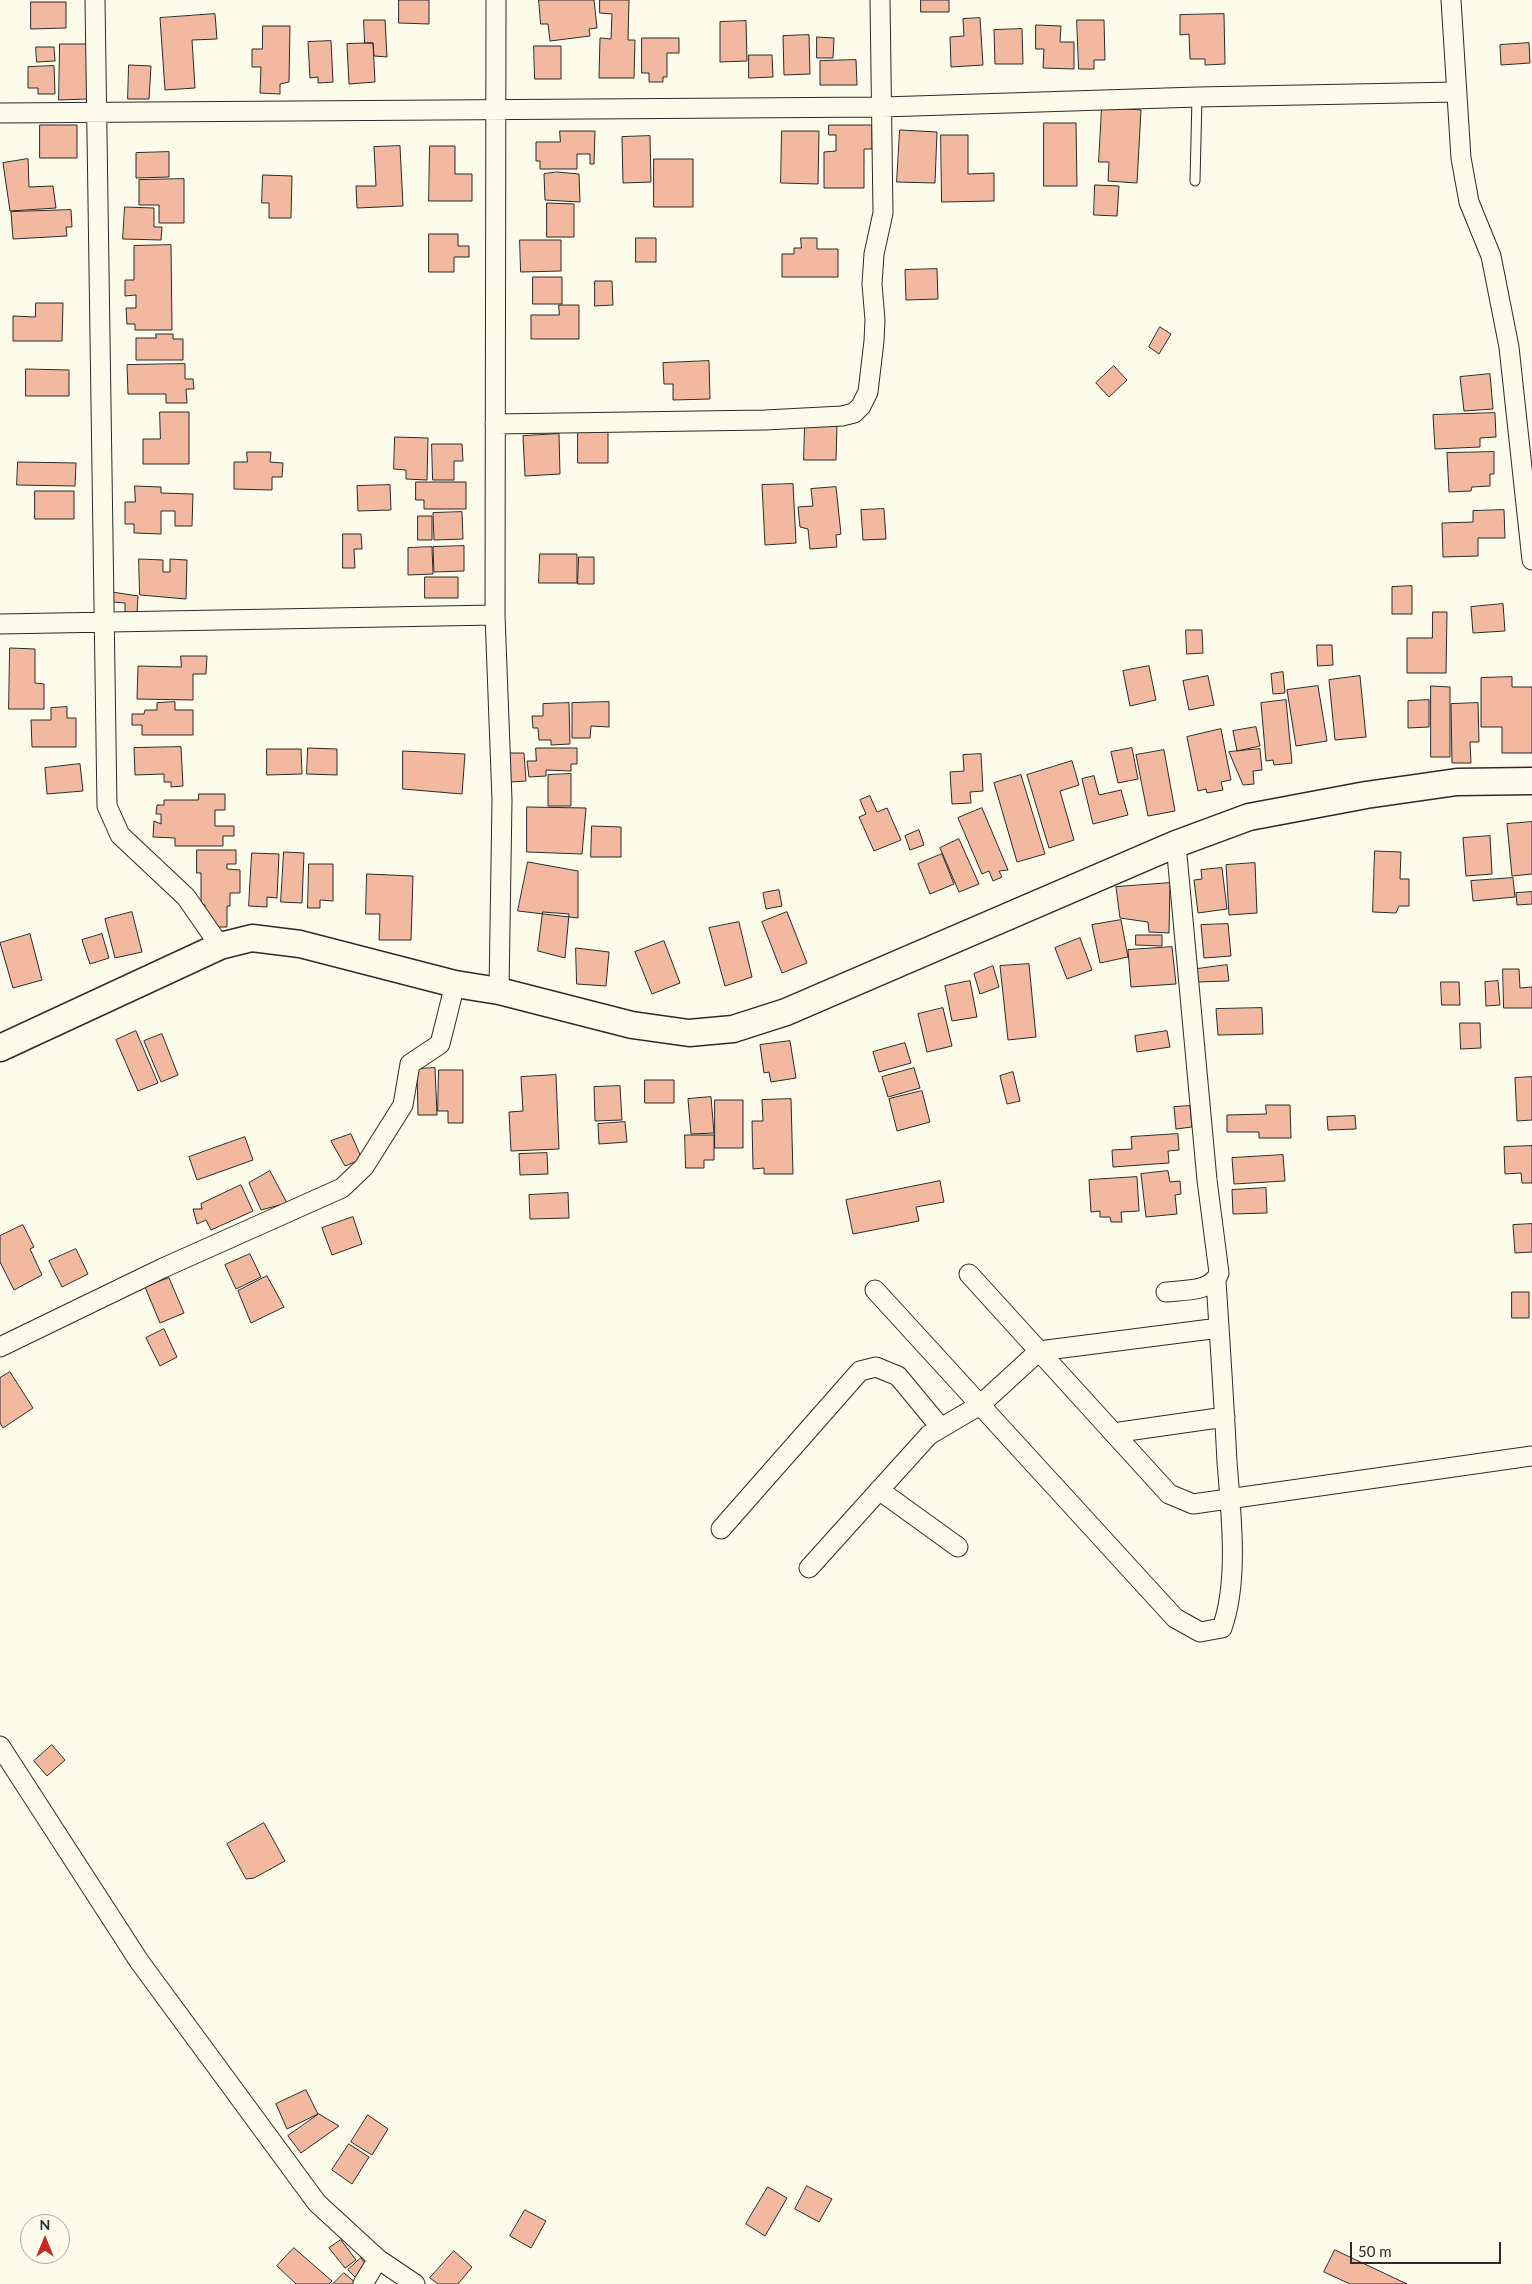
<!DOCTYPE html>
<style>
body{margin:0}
#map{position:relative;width:1532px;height:2284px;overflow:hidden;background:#fdfbea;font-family:Lato,sans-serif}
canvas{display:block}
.north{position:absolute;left:20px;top:2214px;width:50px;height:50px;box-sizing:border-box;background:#fdfbea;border:1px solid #a9a89e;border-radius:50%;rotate:0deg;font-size:14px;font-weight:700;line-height:20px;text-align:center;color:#2b2b2b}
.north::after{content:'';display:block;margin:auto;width:18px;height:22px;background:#c62828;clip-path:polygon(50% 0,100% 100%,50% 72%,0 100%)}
.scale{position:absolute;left:1350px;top:2242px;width:151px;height:22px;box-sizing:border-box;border:2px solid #2b2b2b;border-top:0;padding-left:6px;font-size:15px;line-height:18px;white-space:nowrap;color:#2b2b2b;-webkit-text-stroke:4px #fdfbea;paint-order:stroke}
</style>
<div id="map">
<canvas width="1532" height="2284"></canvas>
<div class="north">N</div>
<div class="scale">50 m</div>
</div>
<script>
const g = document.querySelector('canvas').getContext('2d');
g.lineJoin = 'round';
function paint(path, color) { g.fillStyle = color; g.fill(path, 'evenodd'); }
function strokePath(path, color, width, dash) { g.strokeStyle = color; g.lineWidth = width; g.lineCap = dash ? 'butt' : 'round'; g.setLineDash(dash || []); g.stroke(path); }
const building = new Path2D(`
 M399,0H429V24L399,23Z
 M539,0H594L597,28L589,29L590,36L550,41L548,24H541Z
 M600,0H629L628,40H635L634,78H599L600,38L611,39L612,14L600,13Z
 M921,0H949V12H921Z
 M31,2H66V28L31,29Z
 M215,14L217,39L192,40L195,88L165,90L160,18Z
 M1224,14L1225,64L1205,65V59H1190L1189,34L1180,35V15Z
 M980,18L983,65L951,67L950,37L964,36L963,19Z
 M364,20H385L387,57L374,56L373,43H365Z
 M1077,20H1104L1105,60H1094V69H1079Z
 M746,21L747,61L720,62V22Z
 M1036,25L1061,26L1060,42H1074V69L1043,68L1044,49H1036Z
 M263,26H290L289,82L280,84V94L260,93L261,67H252V49H262Z
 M1022,29L1023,64H995L994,30Z
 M809,35L810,74L784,75L783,36Z
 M817,37L834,38L833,58H817Z
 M642,38H679V53H667V77H663V82H649V73H642Z
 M331,41L333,82L318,83V77L310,78L308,42Z
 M365,43H373L375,82L349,84L347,44Z
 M1529,43L1530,63L1501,65L1500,45Z
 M60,44H88L87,99L59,100Z
 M534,46H561V79H535Z
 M36,47H54L55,61L37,62Z
 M749,55H772L773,77L749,78Z
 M856,60L857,85H820V61Z
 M129,65L151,66L149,99H128Z
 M54,66L55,94H38V88H28V67Z
 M1102,107L1141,110L1137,183L1108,181L1109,162H1099Z
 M1044,123H1076L1077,186H1044Z
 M40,125H77V158H40Z
 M829,125H872V149H864V188H824V152L836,151V135H829Z
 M900,130L937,132L935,183L897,182Z
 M560,131H595L594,164H590V154H577V169H540V161H536V142H560Z
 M782,131H819L818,184L781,183Z
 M941,135H968V174L994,173V201L942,202Z
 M650,136L651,182L623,183L622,137Z
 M400,146L403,206L357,208L356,186H376L374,147Z
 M430,146H455V174H472V201H429Z
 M169,152V177L136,178V153Z
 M28,159L29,187L53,186L56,208L10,211L3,163Z
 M654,159H693V207H654Z
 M557,172L579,174L580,202L545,200L544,174Z
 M263,175L292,176L291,218H269V203H262Z
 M184,179V223H159V205H139V180Z
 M1095,185L1119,186L1117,216L1094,215Z
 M547,203L574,204V237H547Z
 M125,207L154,208V227H162L161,240L123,239Z
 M71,210L72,227H66L67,236L13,239L11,212Z
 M429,234H458V246H469V257H454V272H429Z
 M636,238H656V262H636Z
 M801,238H817V249H838V277H782V254H794V248H801Z
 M520,240H561V271L521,272Z
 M171,245L172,330H135V324H127L126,308H136V295L125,296V280H134V246Z
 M937,269L938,299L906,300L905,270Z
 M533,277H562V304H533Z
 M595,281H612L613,305L595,306Z
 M36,303H63L62,341H13V316L35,317Z
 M559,305H579V339H531V315H559Z
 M1160,327L1171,334L1159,354L1149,347Z
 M156,334H173V339H183V360H136V338H156Z
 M709,361L710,399L673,400V384H664L663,363Z
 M185,364V379H193L194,389H186L187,403H166V394H128L127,365Z
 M1114,366L1127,380L1109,397L1096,383Z
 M26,369L69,370V396H26Z
 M1490,374L1493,409L1464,411L1460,377Z
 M160,412H189V464H143V439H160Z
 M1495,413L1496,437L1480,438V447L1435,449L1433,415Z
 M805,425L837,426L836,460H804Z
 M578,431H608V463H578Z
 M559,434L560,474L525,476L523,436Z
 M395,437L428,438L427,480L406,479V470L394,469Z
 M432,444H462L463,461H454V480H433Z
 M247,452H271L270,462L283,463L282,477H272V490L234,489V462H247Z
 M1494,452V474H1490V486L1472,487L1471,491L1449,492L1447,453Z
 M18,462L76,463L75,486L17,485Z
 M416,482H466V509H424V500H416Z
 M793,484L796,543L765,545L762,485Z
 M390,485L391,510L358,511L357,486Z
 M135,486L161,487V493L193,494L192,526H175V511H161V534L134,533V524H125V502H135Z
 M836,487L841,534L836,535L837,547L810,549L808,529L800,527L798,507L813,506L811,489Z
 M35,491H74V519H35Z
 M884,509L886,539L863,540L861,510Z
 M1504,510L1505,538H1478V556L1443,557L1442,523L1473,522V511Z
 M462,512L463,539L434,540L433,513Z
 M418,516H432V540H418Z
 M343,534H361L362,549H354L355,568H343Z
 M464,546V571L434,572L433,547Z
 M432,547L433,574L408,575V548Z
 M540,554H577V583H539Z
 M579,557H594V584H578Z
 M139,559L163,560V572H170V559L187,560L186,599L140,595Z
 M425,577H458V598H425Z
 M1412,586V614H1392V587Z
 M112,592L138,596L137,613H125V603L112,602Z
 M1503,604L1505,631L1473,633L1471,607Z
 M1433,612H1447L1446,673H1407V638H1432Z
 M1186,630H1202L1203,653L1187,654Z
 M1317,645H1332L1333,665L1318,666Z
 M10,648L35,649V683L44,684V709H9Z
 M181,656H207L206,674H193V700L137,699L138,666L181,667Z
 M1149,666L1156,700L1130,706L1123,671Z
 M1283,672L1285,693L1273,694L1271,674Z
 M1208,676L1214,705L1189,710L1183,681Z
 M1360,676L1366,737L1335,740L1329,680Z
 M1512,677V687H1532V753H1502V727H1481V678Z
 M1318,686L1327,741L1296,746L1287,690Z
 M1431,686L1450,687V757H1431Z
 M1286,700L1292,763L1274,765L1273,760L1266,761L1261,703Z
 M1429,700V727L1408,728V701Z
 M175,702V710H193V735H142V725H132V714H144L145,710H157V703Z
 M609,702V727L591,726L590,738H572V703Z
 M569,703L570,744L551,745V740H539L538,728H533L532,716H543V704Z
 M1478,703L1479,742H1470L1471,763H1452L1451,704Z
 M67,707V718H76V747H32L31,720H51V708Z
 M1256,727L1260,746L1237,751L1233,731Z
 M1221,729L1231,780L1221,782L1223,790L1207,793L1206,789L1198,791L1187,737Z
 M181,747L183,786L171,787V782H164V774L135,775L134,748Z
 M308,748L337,749V775L307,774Z
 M536,748H577V764H571V771L546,770V776L529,777L527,761H536Z
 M1132,748L1138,779L1118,783L1111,752Z
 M267,749H301L302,774L267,775Z
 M1260,749L1262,770L1253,771L1254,784L1243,785L1229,752Z
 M1164,750L1175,811L1148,816L1136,755Z
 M403,751L465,754L462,794L403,789Z
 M510,753H524L526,781L511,782Z
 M981,754L983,791L970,792L971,803L952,804L950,772L964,771L963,755Z
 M1072,761L1079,785L1060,791L1074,840L1049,848L1027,775Z
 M80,764L83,791L47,794L45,768Z
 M571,774V806H548V775Z
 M1021,775L1045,854L1017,862L994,783Z
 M1094,776L1099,795L1121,790L1128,815L1093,824L1082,779Z
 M199,794H225V810H215V826H234V836H223V846H175V838L153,837L154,821L161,824V814H156L157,805H164V800H198Z
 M870,796L877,812L887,808L901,840L874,851L859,817L866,814L860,800Z
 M527,807L586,808L582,854L527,852Z
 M982,808L1008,870L999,871L1002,877L993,881L989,871L982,874L958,818Z
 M1532,822V874L1512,876L1507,824Z
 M592,826L621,827V857H591Z
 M919,830L924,845L910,850L905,836Z
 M1490,836L1492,874L1466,876L1463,838Z
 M959,839L979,884L959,892L940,848Z
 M197,850H236V864H227V869L240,870V893H230V906H227V927H211L205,919V905H201V873H197Z
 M1375,851L1401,852L1400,879H1409V906H1399L1396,913L1373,912Z
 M284,852L304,853L302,903L281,902Z
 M252,853L279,854L277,898L267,897V907L249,906Z
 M942,854L954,884L930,894L918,864Z
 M528,862L578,871V918L518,911Z
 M1255,863L1257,913L1229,915L1226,865Z
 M309,864H333V901L320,900V908H308Z
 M1222,868L1227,909L1198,913L1194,880L1202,879L1201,870Z
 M367,874L413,876L411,940H379L380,914H366Z
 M1513,878L1515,897L1473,901L1471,881Z
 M1170,883L1169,933L1149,932L1148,922L1120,918L1116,887Z
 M779,890L782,906L766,909L763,893Z
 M1532,892V904L1517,905L1516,893Z
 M132,912L142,952L115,958L105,919Z
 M543,912L569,914L565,958L538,951Z
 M787,912L807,963L782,973L762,922Z
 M1121,920L1128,957L1100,963L1092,925Z
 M739,922L752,977L725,986L709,928Z
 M1228,924L1231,956L1204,958L1201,925Z
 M30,934L42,980L13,988L0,943Z
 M102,934L109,958L90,964L82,940Z
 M1136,935H1162V946L1136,945Z
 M1080,938L1092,970L1067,979L1055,948Z
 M664,941L680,983L652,994L635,952Z
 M1172,947L1176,984L1131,987L1128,950Z
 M576,948L609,952L606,986L577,984Z
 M1029,964L1036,1037L1008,1040L1000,966Z
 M1227,965L1229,981L1197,982V969Z
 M993,966L999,987L980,994L974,974Z
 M1503,969H1519L1520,988L1532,987V1008H1504Z
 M970,981L977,1017L952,1021L945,986Z
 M1498,981L1500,1005L1486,1006L1485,982Z
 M1441,982H1459L1460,1005H1442Z
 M943,1008L952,1046L927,1052L918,1014Z
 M1262,1008L1263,1034L1218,1035L1216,1009Z
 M1460,1023H1480L1481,1048L1461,1049Z
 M136,1031L158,1083L138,1091L116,1040Z
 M1167,1031L1170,1047L1137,1052L1135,1036Z
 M162,1034L178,1075L161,1082L144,1041Z
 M790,1041L796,1078L771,1082L769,1072L764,1073L760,1045Z
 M905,1043L911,1063L879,1072L873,1052Z
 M435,1068L437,1115H418L417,1069Z
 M914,1068L920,1088L888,1097L882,1077Z
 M439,1070H463V1123H448V1111H438Z
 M1013,1072L1020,1101L1007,1104L1000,1076Z
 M556,1075L559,1149L511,1151L509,1112L523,1111L521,1077Z
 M1532,1077V1120L1517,1121L1515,1078Z
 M645,1080H674V1103H645Z
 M620,1086L622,1120L595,1121L594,1087Z
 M922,1091L930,1122L897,1131L889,1099Z
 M711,1097L714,1133L691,1134L688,1099Z
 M791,1099L793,1174H764V1168L753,1169L752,1121H763L762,1100Z
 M715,1100H743V1148H715Z
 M1266,1105H1290L1291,1138H1259V1132H1227V1115L1266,1114Z
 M1190,1106L1192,1127L1176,1129L1174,1107Z
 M1355,1116L1356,1129L1328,1130L1327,1117Z
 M625,1122L627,1142L599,1144L598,1124Z
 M351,1134L362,1159L345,1166L331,1141Z
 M1178,1134L1179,1150L1168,1151L1169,1163L1113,1167L1112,1150L1132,1149L1131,1137Z
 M685,1135H714V1160H704V1168H686Z
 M245,1137L253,1160L197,1180L189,1157Z
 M1532,1146V1183H1522L1521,1173L1505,1174L1504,1147Z
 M547,1153L548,1174L520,1175L519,1154Z
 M1283,1155L1285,1181L1234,1184L1232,1158Z
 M270,1171L287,1203L261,1210L249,1183Z
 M1168,1171L1170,1182L1180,1181L1181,1194L1175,1195L1177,1214L1146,1217L1141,1174Z
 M1137,1177L1139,1211L1121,1212L1122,1222H1111L1110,1217H1100V1211L1091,1212L1089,1180Z
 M940,1181L944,1202L916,1207L919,1221L853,1234L846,1200Z
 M241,1185L253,1211L211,1230L206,1220L197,1224L193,1209H202L201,1204Z
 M1266,1188L1267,1213L1233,1214L1232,1190Z
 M568,1193L569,1218L530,1219L529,1195Z
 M353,1217L362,1244L332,1255L322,1228Z
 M1532,1224V1252L1515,1253L1513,1225Z
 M23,1225L34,1247L30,1249L42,1275L14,1290L0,1262V1236Z
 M76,1249L88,1274L62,1287L49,1261Z
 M250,1254L261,1277L236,1289L225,1265Z
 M267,1276L284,1307L251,1323L238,1291Z
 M169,1278L184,1313L160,1323L145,1287Z
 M1512,1292H1529V1318H1512Z
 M164,1329L177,1357L160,1366L146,1338Z
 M10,1372L33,1408L3,1428L0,1423V1378Z
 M52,1745L65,1760L47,1776L34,1761Z
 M264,1823L285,1861L254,1878L246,1879L227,1844Z
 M306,2090L318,2114L287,2129L276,2104Z
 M319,2114L339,2126L301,2153L288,2136Z
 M368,2115L388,2129L372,2155L351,2142Z
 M349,2144L369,2157L352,2184L332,2170Z
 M807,2186L832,2199L819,2222L795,2209Z
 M768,2187L787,2198L765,2236L746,2224Z
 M525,2210L546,2221L531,2248L510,2236Z
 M341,2240L356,2260L345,2268L329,2248Z
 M294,2248L332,2281L329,2284H296L277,2266Z
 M1335,2250L1407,2284H1350L1324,2272Z
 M454,2251L472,2267L458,2284H438L430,2278Z
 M361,2258L370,2269L358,2280L348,2270Z
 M344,2273L357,2284H333Z`);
paint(building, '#f2b8a0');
strokePath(building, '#2b2b2b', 1);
const lane = new Path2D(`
 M1195,181L1197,97`);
const street = new Path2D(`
 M95,0L107,806L120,835L186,897L220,946
 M496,0L495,615L502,800L499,991
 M1451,0L1461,158L1469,202L1491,256L1509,347L1532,560
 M0,113L883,107L1197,97L1457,92
 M495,424L765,420L842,416L854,413L861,406L868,392L874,341L875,320L872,284L874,254L883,213L880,0
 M0,624L495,615
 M969,1274L1169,1494L1193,1504L1532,1456
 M875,1290L1175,1618L1200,1632L1222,1628C1239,1581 1231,1513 1227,1462C1224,1402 1220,1341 1216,1281
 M1166,1292C1184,1290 1212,1292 1219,1273L1207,1180L1176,844
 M0,1347L163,1268L342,1188L364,1167L403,1105L410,1064L440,1044L455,984
 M1113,1433L1225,1417
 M879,1490L958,1547
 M721,1529L860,1371L876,1367L898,1376L941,1428
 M809,1568L929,1435L980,1405L1039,1351L1219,1328
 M0,1746L139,1961L317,2203L378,2259L415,2284
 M363,2284L378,2259`);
const secondary = new Path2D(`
 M0,1048L220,946L252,938L300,944L455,984L499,991L632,1025L689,1033L733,1029L786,1012L1176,844L1249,817L1366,795L1457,782L1532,781`);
strokePath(lane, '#2b2b2b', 11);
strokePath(street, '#2b2b2b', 21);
strokePath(secondary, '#2b2b2b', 29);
strokePath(lane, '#fdfbea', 9);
strokePath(street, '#fdfbea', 19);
strokePath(secondary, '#fdfbea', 26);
</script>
